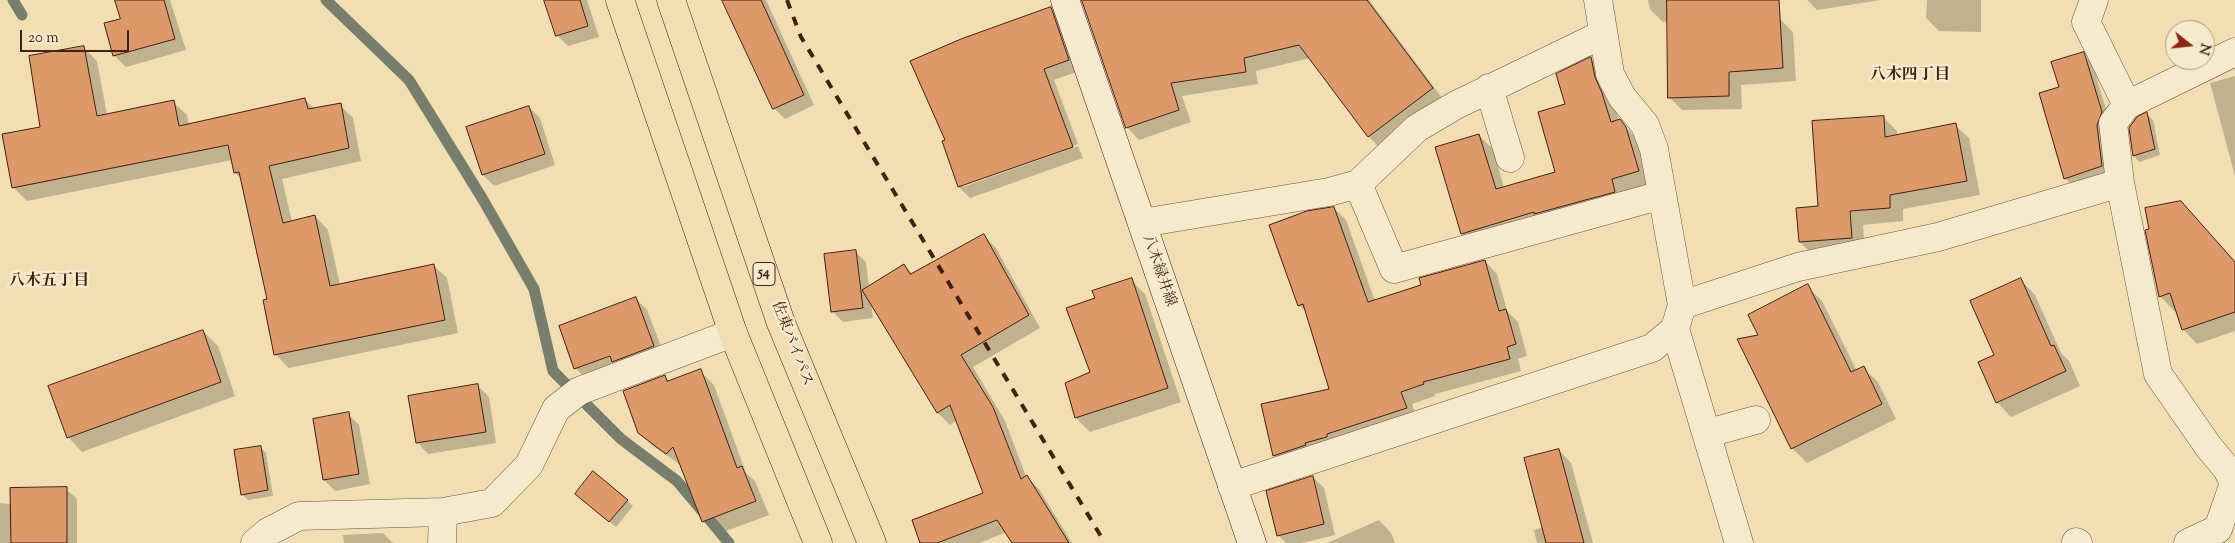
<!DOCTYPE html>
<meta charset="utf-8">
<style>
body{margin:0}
#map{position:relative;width:2235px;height:543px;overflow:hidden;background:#f1deb3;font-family:"Sorts Mill Goudy",serif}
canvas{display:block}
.north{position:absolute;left:2165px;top:20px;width:50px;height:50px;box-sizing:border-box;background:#f6eace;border:1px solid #ae9983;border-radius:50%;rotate:106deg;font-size:14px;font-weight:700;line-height:20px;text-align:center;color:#432012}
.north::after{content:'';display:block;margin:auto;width:18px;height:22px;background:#8f2418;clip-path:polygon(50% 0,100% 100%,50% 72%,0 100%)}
.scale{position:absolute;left:20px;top:30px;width:109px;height:22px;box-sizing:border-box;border:2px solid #432012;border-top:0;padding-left:6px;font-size:15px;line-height:18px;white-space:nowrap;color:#432012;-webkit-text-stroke:4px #f6eace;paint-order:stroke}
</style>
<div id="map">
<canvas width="2235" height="543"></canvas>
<div class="north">N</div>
<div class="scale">20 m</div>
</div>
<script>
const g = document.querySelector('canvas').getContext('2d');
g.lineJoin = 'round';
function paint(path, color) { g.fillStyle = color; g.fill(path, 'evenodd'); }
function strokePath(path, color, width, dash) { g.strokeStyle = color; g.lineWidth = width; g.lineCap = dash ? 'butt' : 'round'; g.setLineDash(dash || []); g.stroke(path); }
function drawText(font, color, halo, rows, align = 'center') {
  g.font = font + ' "Sorts Mill Goudy","Noto Serif JP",serif'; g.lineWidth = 5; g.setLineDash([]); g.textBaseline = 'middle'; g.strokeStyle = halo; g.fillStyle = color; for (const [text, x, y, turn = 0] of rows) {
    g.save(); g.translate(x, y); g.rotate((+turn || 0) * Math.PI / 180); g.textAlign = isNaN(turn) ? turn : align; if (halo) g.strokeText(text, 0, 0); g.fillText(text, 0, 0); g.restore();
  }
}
paint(new Path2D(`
 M127,0H170L186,50L126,67L115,56Z
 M546,0H587L599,37L568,46L557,35Z
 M724,0H766L814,105L785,119L774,108Z
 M1083,0H1369L1445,102L1381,149L1369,137L1310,58L1256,71L1258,84L1182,96L1191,122L1139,140L1127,127Z
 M1648,0H1739L1780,19L1793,32L1796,81L1741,85L1742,109L1682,110L1669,97L1668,21L1663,22L1650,9Z
 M1807,0H1881L1817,10Z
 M1927,0H1981V32L1939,31L1926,18Z
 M1050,8L1062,19L1079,71L1054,80L1078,144L963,184V187L1078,146L1083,158L970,198L959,187L943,142L946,141Z
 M84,48L97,61L107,115L173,102L187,115L189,125L305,100L315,109L340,105L353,118L361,161L282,179L292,222L315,216L328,230L340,285L433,265L447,278L458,333L289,368L276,355L264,301L269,300L242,180L235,173L232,160L27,201L14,188L41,128Z
 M2083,54L2092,63L2110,122L2111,175L2074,187L2065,178L2061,88Z
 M1591,58L1605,72L1619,120L1640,142L1652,185L1476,247L1462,234L1479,136L1493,149L1504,188L1557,173L1567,105Z
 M2235,76V176L2210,83Z
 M529,107L540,118L555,165L494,186L483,175Z
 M2147,114L2153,120L2160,155L2139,162L2134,156L2131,128Z
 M1883,117L1897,131V136L1955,125L1969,138L1980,195L1903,209V221L1863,225L1865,252L1814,256L1800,242L1819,208Z
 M1334,208L1346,220L1375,301L1485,261L1497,274L1507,311L1518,322L1527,356L1518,359L1521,371L1435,394V396L1412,404L1418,420L1287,467L1275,455L1331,390L1307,313L1299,305Z
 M984,236L996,248L1040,328L973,367L1005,421L1026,476L1039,489L1072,543H1013L1007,532L979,543H922L984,493L957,420L950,425L938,413L871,303L873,318L843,322L832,311L855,251L866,262L869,287L904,265L913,274Z
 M2235,262V331L2197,344L2183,329L2176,310L2174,311L2160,296Z
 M1131,280L1145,294L1181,402L1090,432L1076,418L1092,372L1096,299Z
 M2021,280L2035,295L2061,353L2069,361L2080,386L2011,417L1997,402L1995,356Z
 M1807,286L1822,301L1857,371L1863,368L1878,382L1896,419L1807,463L1792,448Z
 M636,299L647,310L665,357L587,379L575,368Z
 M203,331L218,346L235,396L82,452L68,437Z
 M700,371L714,385L746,473L755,481L769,515L726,531H715L701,517L682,466L653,446L639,432L665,377L670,382Z
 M478,386L489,397L496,443L428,454L417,442Z
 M348,414L359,425L370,484L335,491L324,480Z
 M261,448L266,453L273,496L248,500L242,494Z
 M1559,450L1571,463L1593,543H1537L1534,530L1544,527Z
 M1313,477L1324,488L1335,535L1302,543H1286L1278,535Z
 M66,489L77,499V543H0V503L12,504Z
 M582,499L627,501L633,506L616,527Z
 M1379,520L1391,533L1395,543H1327Z
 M383,533L393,543H344L343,535Z`), '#0003');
strokePath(new Path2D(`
 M13,0L22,15
 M326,0L409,80L482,198L534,289L553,371L621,439L677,481L729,543`), '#787e6e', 11);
const building = new Path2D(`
 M115,0H164L175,39L113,56L104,23L120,19Z
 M544,0H580L588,26L556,36Z
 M722,0H761L804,95L773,109Z
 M1082,0H1367L1433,88L1368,137L1299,45L1244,58L1246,72L1171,83L1179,110L1126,128Z
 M1667,0H1779L1783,68L1729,72V96L1668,98Z
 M1051,7L1069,60L1044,69L1073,147L958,187L942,141L945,140L910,61L961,39Z
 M84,46L97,116L174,100L179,126L305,98L308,109L341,103L349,148L269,166L283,223L315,215L330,286L434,264L445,320L274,355L263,300L267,299L239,172L234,173L228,145L12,188L2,134L40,127L29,56Z
 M2084,52L2102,112L2097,125L2102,166L2064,179L2039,93L2059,87L2051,62Z
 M1591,57L1595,77L1602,93L1611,122L1620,119L1626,127L1639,171L1612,179L1615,192L1534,214V212L1461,234L1435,147L1479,134L1496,189L1555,172L1538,112L1565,104L1556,74Z
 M529,106L545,154L482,175L466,127Z
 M2147,112L2155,149L2133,156L2129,128L2137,117Z
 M1884,116L1885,137L1956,123L1967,181L1890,195V208L1850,211L1852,238L1799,242L1796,208L1818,206L1812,121Z
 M2181,201L2235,262V312L2182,330L2170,293L2159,297L2145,230L2149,229L2145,208Z
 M1334,207L1368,302L1421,285L1419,278L1485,260L1499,311L1506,309L1516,344L1507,347L1510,359L1423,382L1424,384L1401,392L1407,408L1327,434V437L1305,443L1306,445L1273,456L1261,404L1329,389L1303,304L1298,306L1269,225L1307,211Z
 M984,234L1029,315L961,355L993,407L1021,479L1027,475L1069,543H1012L997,520L937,543H920L912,520L983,493L950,405L937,413L862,290L904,264L910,274Z
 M856,250L863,308L831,312L824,254Z
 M1132,278L1168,388L1075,418L1065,383L1090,372L1066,308L1095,298L1092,291Z
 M2021,278L2051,346L2054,345L2066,371L1996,403L1978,362L1994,355L1970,301Z
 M1808,284L1851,372L1864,366L1882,404L1791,449L1737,339L1758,335L1748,315Z
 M636,297L654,346L612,362L610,356L574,369L559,326Z
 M203,330L221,382L67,438L48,386Z
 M701,369L737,468L742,466L756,501L702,522L673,447L666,454L638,433L623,391L665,375L667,381Z
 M478,384L486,432L416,443L408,396Z
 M349,412L359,474L323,480L313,419Z
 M261,446L268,490L241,495L234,450Z
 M1559,449L1584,543H1546L1524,458Z
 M593,471L628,500L609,522L575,494Z
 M1313,476L1324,524L1277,536L1266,491Z
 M67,487V543H11L10,488Z`);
paint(building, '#de996b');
strokePath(building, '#432012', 1);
const minor = new Path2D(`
 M2094,0L2086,22L2127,105
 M1489,88L1510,158
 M2120,183L2158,374L2208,446L2227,469L2234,483L2218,529L2188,543
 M1358,184L1394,269L1662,195
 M1142,223L1329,192L1358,184L1417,128L1456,105L1603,34
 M1682,305L1798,267L1938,237L2120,183L2113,123L2127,105L2235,52
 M1675,329L1739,543
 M1708,433L1756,420
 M1232,486L1652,348L1675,329L1682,305L1654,149L1645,125L1622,97L1610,74L1598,0
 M2076,542L2078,543
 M255,543L268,532L299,516L443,512L492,503L529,465L556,409L579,391L733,333
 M442,543L443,512`);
const secondary = new Path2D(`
 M1065,0L1252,543`);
const trunk = new Path2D(`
 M620,0L733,333L818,543
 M671,0L781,323L872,543`);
strokePath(minor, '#6e503a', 29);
strokePath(secondary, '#432012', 29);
strokePath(trunk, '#432012', 29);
strokePath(minor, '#f6eace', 28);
strokePath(secondary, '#f6eace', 28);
strokePath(trunk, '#f1deb3', 28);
strokePath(new Path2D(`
 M787,0L801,37L1105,543`), '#432012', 4, [9, 9]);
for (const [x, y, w] of [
 [764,274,22]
]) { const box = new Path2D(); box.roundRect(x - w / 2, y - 11.5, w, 23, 4); g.fillStyle = '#f6eace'; g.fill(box); strokePath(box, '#432012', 1); }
drawText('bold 14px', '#432012', null, [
 ["54",764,274]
]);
drawText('15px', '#432012', '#f6eace', [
 ["八木緑井線",1158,271,71],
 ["佐東バイパス",791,344,69]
]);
drawText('bold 16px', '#432012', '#f6eace', [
 ["八木四丁目",1910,76],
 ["八木五丁目",49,282]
]);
</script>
